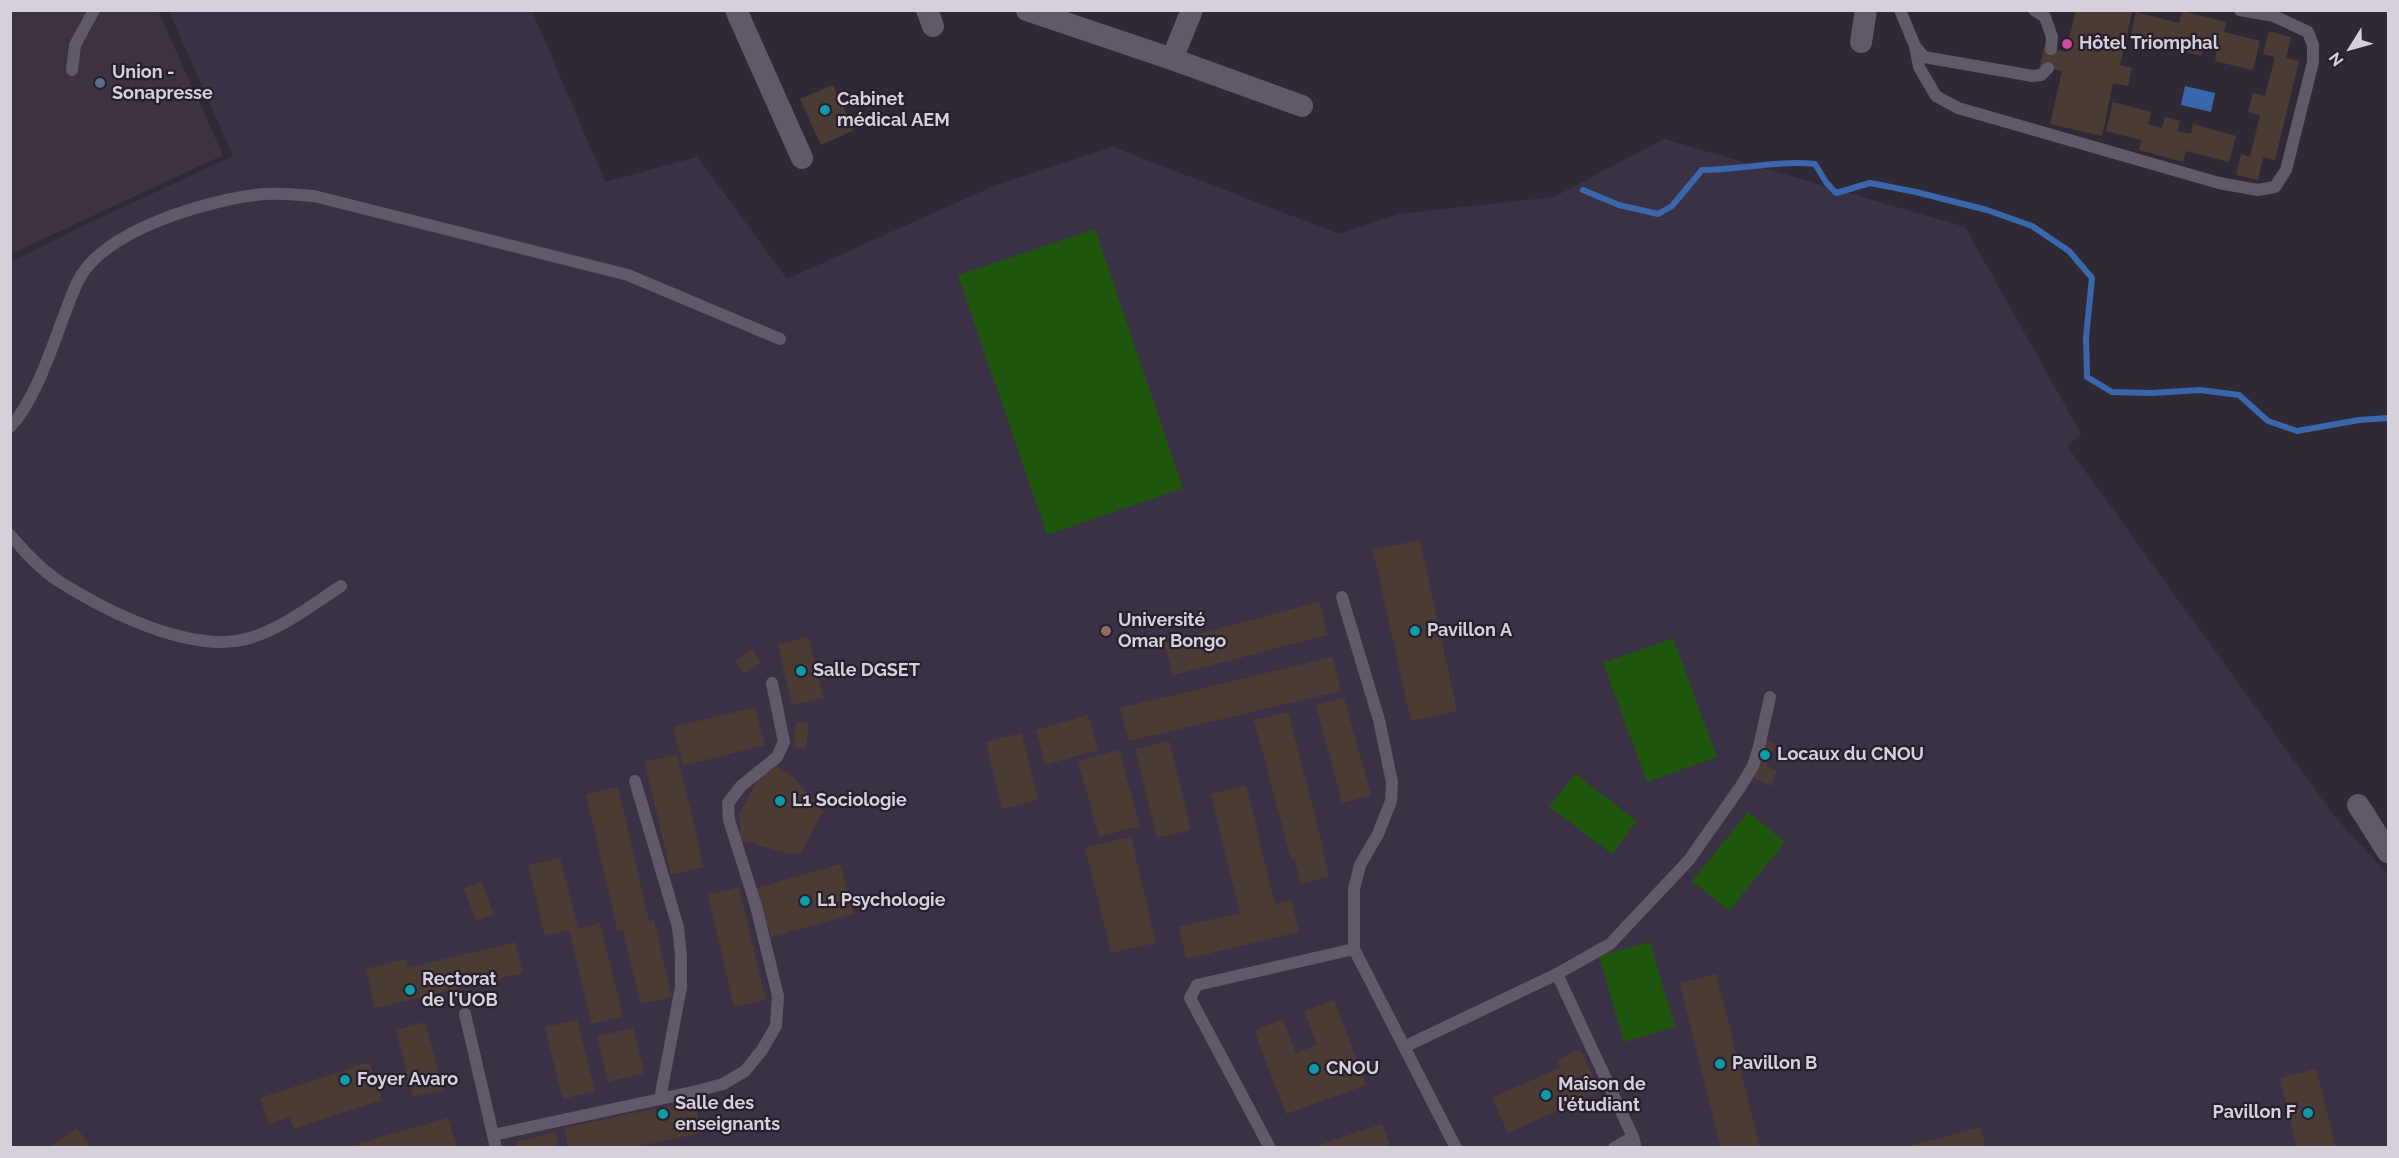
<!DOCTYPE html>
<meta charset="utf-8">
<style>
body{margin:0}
#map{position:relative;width:2399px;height:1158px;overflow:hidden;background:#2f2936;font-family:Raleway,sans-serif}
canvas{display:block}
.frame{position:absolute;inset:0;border:12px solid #d5d0d9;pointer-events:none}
.north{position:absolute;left:2321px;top:18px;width:60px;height:60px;-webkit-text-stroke:4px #261f2c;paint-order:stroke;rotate:233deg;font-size:16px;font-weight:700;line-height:24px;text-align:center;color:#d5d0d9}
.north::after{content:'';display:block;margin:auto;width:21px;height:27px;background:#d5d0d9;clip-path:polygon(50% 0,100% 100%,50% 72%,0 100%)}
</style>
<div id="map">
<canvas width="2399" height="1158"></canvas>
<div class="frame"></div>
<div class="north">N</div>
</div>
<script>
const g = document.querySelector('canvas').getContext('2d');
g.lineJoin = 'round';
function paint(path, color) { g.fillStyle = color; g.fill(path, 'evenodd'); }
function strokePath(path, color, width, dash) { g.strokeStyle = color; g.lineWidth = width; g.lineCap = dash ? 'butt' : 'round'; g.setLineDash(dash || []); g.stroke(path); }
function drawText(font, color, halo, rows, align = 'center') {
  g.font = font + ' Raleway,sans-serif'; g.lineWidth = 4.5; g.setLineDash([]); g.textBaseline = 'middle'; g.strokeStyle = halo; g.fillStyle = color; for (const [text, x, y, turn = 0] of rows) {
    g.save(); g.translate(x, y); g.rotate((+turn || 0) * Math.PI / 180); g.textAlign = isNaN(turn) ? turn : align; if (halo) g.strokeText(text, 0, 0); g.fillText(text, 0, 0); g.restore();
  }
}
paint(new Path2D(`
 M169,11H532L605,182L697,157L787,279L996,185L1113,147L1339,234L1399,214L1554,197L1664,139L1965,227L2081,434L2067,446L2334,816L2388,874V1147H11L10,446L13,444L10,440L11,262L87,224L233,156Z`), '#3b3144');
paint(new Path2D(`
 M10,11H158L223,155L11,254Z`), '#3d3240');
paint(new Path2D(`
 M1095,229L1183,488L1047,535L958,275Z
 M1673,638L1717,757L1647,782L1603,663Z
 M1575,774L1637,821L1612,854L1549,807Z
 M1748,812L1785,842L1729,911L1692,881Z
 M1650,942L1675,1027L1624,1042L1599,956Z`), '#1d560c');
paint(new Path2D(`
 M2185,86L2215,93L2211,112L2181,105Z`), '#3a66ac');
strokePath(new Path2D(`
 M1583,190L1619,205L1658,214L1672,206L1702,170C1740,170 1777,160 1815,164L1826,182L1836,193L1870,183L1916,192L1987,210L2032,226L2069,251L2092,278L2086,337L2087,377L2112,392L2152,393L2200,390L2239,395L2268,421L2297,431L2359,420L2388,418`), '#3a66ac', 6);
paint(new Path2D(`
 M2076,10L2132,12L2120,65L2132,68L2128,86L2113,83L2102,136L2050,124L2062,71L2040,66L2044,47L2066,52Z
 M2182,11L2226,22L2224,32L2260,41L2253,70L2215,61L2217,49L2204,45L2201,56L2186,52L2188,43L2175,40L2172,50L2130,39L2136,12L2179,23Z
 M2269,31L2291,37L2286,58L2299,61L2275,160L2263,157L2258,180L2236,175L2241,154L2250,157L2260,115L2248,112L2253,93L2265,96L2275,57L2263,54Z
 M833,85L854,130L821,145L800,99Z
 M2113,102L2151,112L2148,124L2162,128L2165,117L2180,121L2177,131L2191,134L2193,124L2236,136L2229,162L2186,151L2183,162L2139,150L2141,140L2106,131Z
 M1420,540L1457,711L1411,721L1373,550Z
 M1319,602L1328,635L1173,675L1164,643Z
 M808,637L824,698L792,705L778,644Z
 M752,649L761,662L744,674L735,661Z
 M1333,657L1341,691L1129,741L1120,708Z
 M1344,698L1371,795L1342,803L1316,705Z
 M755,707L765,745L683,766L673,727Z
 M1288,712L1324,850H1322L1329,877L1301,884L1294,858L1291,859L1254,720Z
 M1088,715L1098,750L1045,765L1036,730Z
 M796,722L809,723L806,749L793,747Z
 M1022,733L1038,800L1002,809L986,742Z
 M1169,741L1191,830L1157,838L1135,749Z
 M1767,741L1776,745L1767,766L1777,771L1771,786L1748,776Z
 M1119,750L1140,826L1099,837L1078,761Z
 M677,754L704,867L671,875L645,762Z
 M776,766L792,776L823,811L801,853L790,854L740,840L739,814L757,781Z
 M1246,785L1275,904L1291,900L1299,932L1186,959L1179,927L1240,913L1211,794Z
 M618,787L649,921L654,920L672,997L641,1004L623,930L618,932L586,794Z
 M1131,837L1156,943L1111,953L1085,847Z
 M560,858L578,929L600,923L623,1016L592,1024L569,930L545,936L528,865Z
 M840,864L854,914L771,937L757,888Z
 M482,882L494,915L476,921L464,888Z
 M739,887L766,1000L734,1007L708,895Z
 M515,942L523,973L375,1008L366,969L406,959L408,968Z
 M1716,974L1760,1146L1752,1148H1721L1680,983Z
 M1334,1000L1366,1085L1286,1114L1254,1030L1283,1019L1296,1053L1317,1045L1304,1011Z
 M577,1020L595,1091L563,1099L545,1027Z
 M425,1022L443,1090L413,1097L396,1030Z
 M633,1028L644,1073L608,1082L597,1036Z
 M1580,1049L1600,1091L1508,1133L1492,1098L1561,1067L1557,1060Z
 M369,1062L382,1100L294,1129L290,1117L269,1124L260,1098Z
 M2316,1069L2336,1148H2297L2280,1078Z
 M694,1100L701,1133L631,1148H568L564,1128Z
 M448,1118L457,1148H346V1147Z
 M1382,1124L1391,1148H1313V1147Z
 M1981,1127L1986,1148H1904V1147Z
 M77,1128L91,1148H48Z
 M555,1132L559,1148H517L516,1142Z`), '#4b3b35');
strokePath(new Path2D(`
 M1900,10L1915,46L1924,57L2033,76L2041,75L2048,68
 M2034,10L2045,17L2052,37L2051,49
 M1915,46L1919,67L1936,96L1958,108L2219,183L2258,190L2275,187L2286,170L2313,62V45L2308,32L2274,16L2240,10
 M72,70L75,45L94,10
 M10,427C41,394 58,325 77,283C101,230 210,199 264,194C280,193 298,195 314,196L628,275L780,339
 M10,535C25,552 41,570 60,582C108,612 192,655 250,638C283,628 312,605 341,586
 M1342,597L1379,720L1392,782L1391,801L1378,834L1360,865L1354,889V949L1456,1148
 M635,781L678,927L681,956V987L660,1099
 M1557,974L1633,1137
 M465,1014L493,1135
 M1404,1047L1557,974L1610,944L1689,860L1741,786L1753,766L1759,747L1770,697
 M496,1148L493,1135L697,1091L723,1084L745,1071L762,1050L776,1026L778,996L756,906L729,820L728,803L741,786L777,757L784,742L772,683
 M1270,1148L1190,998L1197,985L1354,949
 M1614,1148L1633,1137L1636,1148`), '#615968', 12);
strokePath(new Path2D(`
 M736,10L802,158
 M927,10L933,26
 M1027,10L1172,59L1302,106
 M1861,42L1866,10
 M1172,59L1192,10
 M2358,805L2388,852`), '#615968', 22);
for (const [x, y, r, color] of [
 [2067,44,6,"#d1479c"],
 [100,83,6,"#5c6f8a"],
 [825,110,6,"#0f9aa8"],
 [1106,631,6,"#8d6e63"],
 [1415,631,6,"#0f9aa8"],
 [801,671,6,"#0f9aa8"],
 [1765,755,6,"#0f9aa8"],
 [780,801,6,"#0f9aa8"],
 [805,901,6,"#0f9aa8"],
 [410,990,6,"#0f9aa8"],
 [1720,1064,6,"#0f9aa8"],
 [1314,1069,6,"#0f9aa8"],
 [345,1080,6,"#0f9aa8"],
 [1546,1095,6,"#0f9aa8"],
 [2308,1113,6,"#0f9aa8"],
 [663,1114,6,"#0f9aa8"]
]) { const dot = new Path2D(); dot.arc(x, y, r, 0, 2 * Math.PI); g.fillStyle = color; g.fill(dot); strokePath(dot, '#261f2c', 2); }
drawText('bold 18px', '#d5d0d9', '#261f2c', [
 ["Hôtel Triomphal",2079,44],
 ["Union -",112,73],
 ["Sonapresse",112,94],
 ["Cabinet",837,100],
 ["médical AEM",837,121],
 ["Université",1118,621],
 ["Omar Bongo",1118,642],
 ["Pavillon A",1427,631],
 ["Salle DGSET",813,671],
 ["Locaux du CNOU",1777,755],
 ["L1 Sociologie",792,801],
 ["L1 Psychologie",817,901],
 ["Rectorat",422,980],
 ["de l'UOB",422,1001],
 ["Pavillon B",1732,1064],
 ["CNOU",1326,1069],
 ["Foyer Avaro",357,1080],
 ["Maîson de",1558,1085],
 ["l'étudiant",1558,1106],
 ["Salle des",675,1104],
 ["enseignants",675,1125],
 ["Pavillon F",2296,1113,"right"]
], 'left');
</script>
